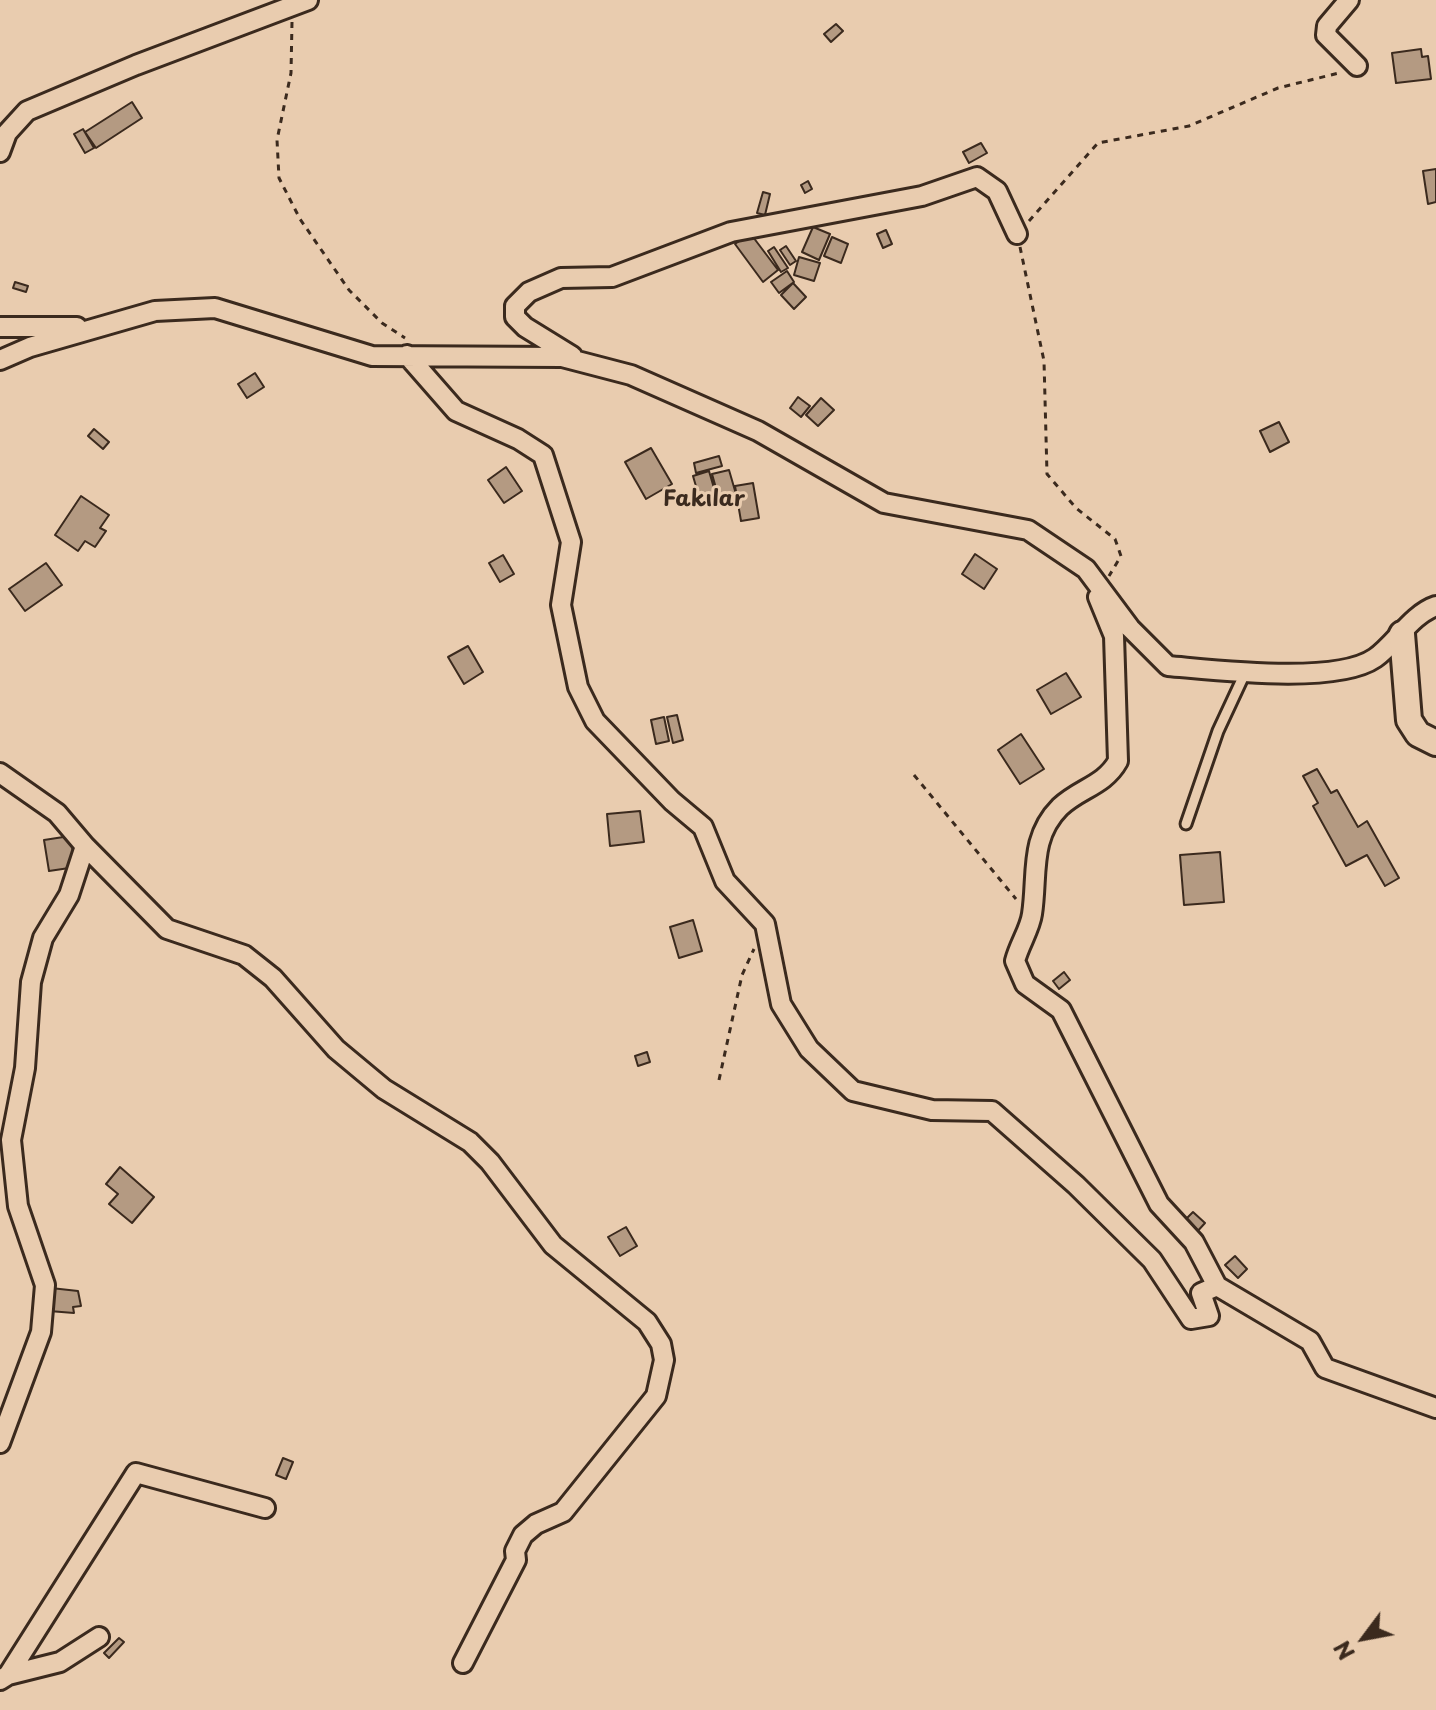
<!DOCTYPE html>
<meta charset="utf-8">
<style>
body{margin:0}
#map{position:relative;width:1436px;height:1710px;overflow:hidden;background:#e9ccaf;font-family:"Playpen Sans",sans-serif}
canvas{display:block}
.north{position:absolute;left:1324px;top:1598px;width:80px;height:80px;-webkit-text-stroke:6px #e9ccaf;paint-order:stroke;rotate:238deg;font-size:22px;font-weight:700;line-height:32px;text-align:center;color:#3b2a1e}
.north::after{content:'';display:block;margin:auto;width:28px;height:36px;background:#3b2a1e;clip-path:polygon(50% 0,100% 100%,50% 72%,0 100%)}
</style>
<div id="map">
<canvas width="1436" height="1710"></canvas>
<div class="north">N</div>
</div>
<script>
const g = document.querySelector('canvas').getContext('2d');
g.lineJoin = 'round';
function paint(path, color) { g.fillStyle = color; g.fill(path, 'evenodd'); }
function strokePath(path, color, width, dash) { g.strokeStyle = color; g.lineWidth = width; g.lineCap = dash ? 'butt' : 'round'; g.setLineDash(dash || []); g.stroke(path); }
function drawText(font, color, halo, rows, align = 'center') {
  g.font = font + ' "Playpen Sans",sans-serif'; g.lineWidth = 6; g.setLineDash([]); g.textBaseline = 'middle'; g.strokeStyle = halo; g.fillStyle = color; for (const [text, x, y, turn = 0] of rows) {
    g.save(); g.translate(x, y); g.rotate((+turn || 0) * Math.PI / 180); g.textAlign = isNaN(turn) ? turn : align; if (halo) g.strokeText(text, 0, 0); g.fillText(text, 0, 0); g.restore();
  }
}
const building = new Path2D(`
 M836,24L843,31L831,42L824,34Z
 M1421,49L1422,57L1428,56L1431,79L1396,83L1392,53Z
 M132,102L142,118L96,148L85,132Z
 M83,129L94,148L85,153L74,134Z
 M981,143L987,153L969,163L963,152Z
 M1436,169V202L1428,204L1423,171Z
 M808,181L812,189L805,193L801,185Z
 M763,192L770,194L765,215L757,213Z
 M813,227L830,234L819,260L802,252Z
 M886,230L892,244L883,248L877,234Z
 M750,233L778,270L763,282L735,244Z
 M832,237L848,244L841,263L824,256Z
 M786,246L796,261L790,265L780,250Z
 M774,247L788,268L781,272L768,251Z
 M799,257L820,263L814,281L794,275Z
 M787,271L794,282L779,293L771,282Z
 M15,282L28,286L26,292L13,288Z
 M793,283L806,297L794,309L781,295Z
 M255,373L264,387L247,398L238,384Z
 M798,397L810,406L801,417L790,408Z
 M821,398L834,410L818,426L806,415Z
 M1279,422L1289,442L1270,452L1260,431Z
 M94,429L109,442L103,449L88,436Z
 M651,448L672,484L646,499L625,462Z
 M719,456L722,466L696,473L694,463Z
 M506,467L522,491L504,503L488,480Z
 M729,470L738,501L721,506L712,474Z
 M709,471L718,502L702,507L693,476Z
 M753,483L759,518L741,521L735,486Z
 M81,496L109,515L100,528L106,531L95,547L85,541L78,551L55,535Z
 M975,554L997,569L984,589L962,574Z
 M503,555L514,574L500,582L489,563Z
 M46,563L62,585L25,611L9,589Z
 M468,646L483,672L464,684L448,657Z
 M1066,673L1081,697L1051,714L1037,690Z
 M677,715L683,740L673,743L667,717Z
 M664,717L669,741L656,744L651,720Z
 M1021,734L1044,769L1020,784L998,750Z
 M1317,769L1331,793L1337,790L1358,827L1367,821L1399,878L1385,886L1367,855L1346,866L1313,806L1318,803L1303,776Z
 M640,811L644,842L610,846L607,814Z
 M70,836L76,867L49,871L44,840Z
 M1220,852L1224,902L1184,905L1180,855Z
 M693,920L702,951L679,958L670,927Z
 M1064,972L1070,980L1059,989L1053,981Z
 M647,1052L650,1062L638,1066L635,1056Z
 M120,1167L154,1197L132,1223L109,1204L118,1194L106,1184Z
 M1193,1212L1205,1223L1195,1234L1183,1222Z
 M626,1227L637,1246L620,1256L608,1237Z
 M1235,1256L1247,1269L1238,1278L1225,1265Z
 M51,1288L78,1291L81,1306L73,1307L74,1313L49,1311Z
 M283,1458L293,1462L286,1479L276,1475Z
 M119,1638L124,1642L109,1658L104,1653Z`);
paint(building, '#b49a82');
strokePath(building, '#3b2a1e', 2);
const service = new Path2D(`
 M1186,824L1218,731L1245,673`);
const minor = new Path2D(`
 M1349,0L1327,26L1326,35L1357,66
 M0,152L7,133L27,111L136,65L308,0
 M0,327H77
 M407,355L456,411L518,439L543,455L571,542L561,605L578,687L595,721L672,801L703,827L725,881L765,924L781,1004L809,1049L853,1091L932,1110L992,1111L1076,1185L1152,1260L1191,1319L1209,1316L1201,1293L1217,1286
 M572,356L525,327L515,317V306L529,292L561,278L612,277L731,232L922,196L977,177L997,191L1017,234
 M0,360L30,347L155,311L215,308L372,356L562,357L631,375L758,431L884,503L1028,530L1086,569L1130,628L1168,666C1216,670 1336,685 1375,658C1395,644 1412,614 1436,606
 M1098,597L1114,636L1118,761C1104,786 1080,788 1060,807C1029,838 1038,875 1032,914C1030,929 1019,945 1015,961L1025,984L1061,1010L1159,1204L1194,1242L1217,1286L1310,1341L1325,1368L1436,1408
 M0,773L57,813L85,846L69,895L43,938L31,982L25,1068L11,1140L18,1206L45,1285L41,1332L0,1443
 M85,846L167,929L244,955L273,978L336,1049L384,1089L470,1142L490,1162L553,1245L647,1322L661,1344L664,1360L656,1396L563,1512L536,1524L523,1535L515,1551L516,1560L463,1663
 M8,1675L60,1662L99,1637
 M0,1680L8,1675L136,1473L265,1508`);
const tertiary = new Path2D(`
 M1402,634L1409,720L1418,734L1436,743`);
strokePath(service, '#3b2a1e', 15);
strokePath(minor, '#3b2a1e', 24);
strokePath(tertiary, '#3b2a1e', 30);
strokePath(new Path2D(`
 M292,22L291,73L277,140L279,178L300,219L349,290L382,323L405,338
 M1029,221L1098,143L1189,126L1278,88L1339,73
 M1020,247L1044,361L1047,474L1076,508L1115,539L1121,556L1109,576
 M914,775L1016,899
 M719,1080L742,975L754,949`), '#3b2a1e', 3, [6, 6]);
strokePath(service, '#e9ccaf', 9);
strokePath(minor, '#e9ccaf', 18);
strokePath(tertiary, '#e9ccaf', 24);
drawText('bold 22px', '#3b2a1e', '#e9ccaf', [
 ["Fakılar",704,500]
]);
</script>
